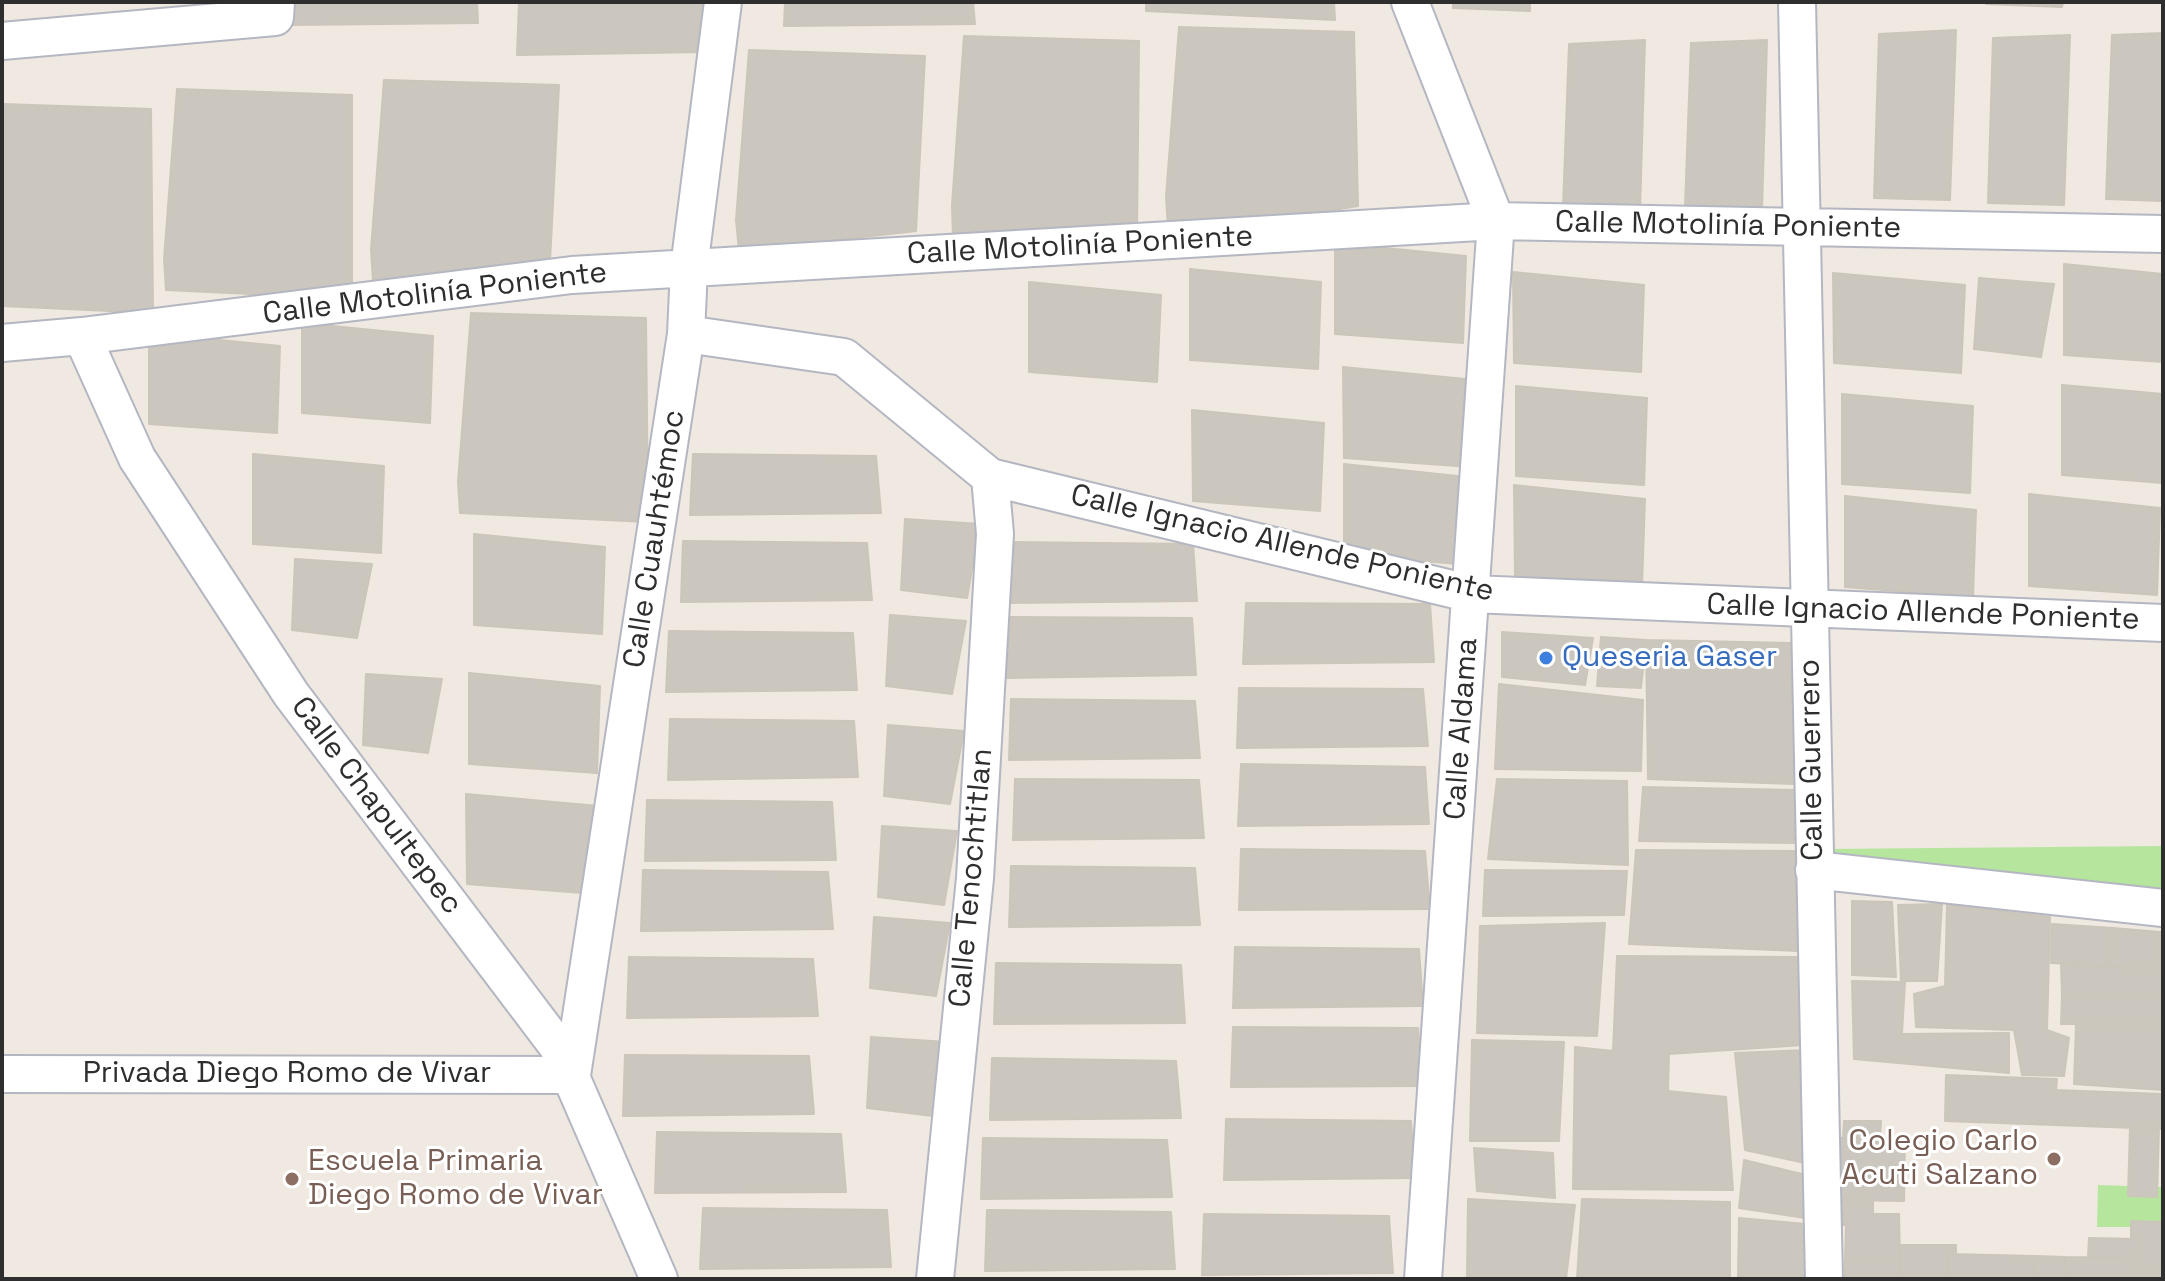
<!DOCTYPE html>
<meta charset="utf-8">
<style>
body{margin:0}
#map{position:relative;width:2165px;height:1281px;overflow:hidden;background:#efe9e1;font-family:"Space Grotesk",sans-serif}
canvas{display:block}
.frame{position:absolute;inset:0;border:4px solid #2e2e2e;pointer-events:none}
</style>
<div id="map">
<canvas width="2165" height="1281"></canvas>
<div class="frame"></div>
</div>
<script>
const g = document.querySelector('canvas').getContext('2d');
g.lineJoin = 'round';
function paint(path, color) { g.fillStyle = color; g.fill(path, 'evenodd'); }
function strokePath(path, color, width, dash) { g.strokeStyle = color; g.lineWidth = width; g.lineCap = dash ? 'butt' : 'round'; g.setLineDash(dash || []); g.stroke(path); }
function drawText(font, color, halo, rows, align = 'center') {
  g.font = font + ' "Space Grotesk",sans-serif'; g.lineWidth = 6; g.setLineDash([]); g.textBaseline = 'middle'; g.strokeStyle = halo; g.fillStyle = color; for (const [text, x, y, turn = 0] of rows) {
    g.save(); g.translate(x, y); g.rotate((+turn || 0) * Math.PI / 180); g.textAlign = isNaN(turn) ? turn : align; if (halo) g.strokeText(text, 0, 0); g.fillText(text, 0, 0); g.restore();
  }
}
paint(new Path2D(`
 M2163,846V890L1825,867V849Z
 M2098,1185L2128,1186V1196L2157,1197V1187H2163V1222L2131,1227H2097Z`), '#b6e59e');
const building = new Path2D(`
 M288,2H477L478,23L288,25Z
 M519,2H704L708,52L517,55Z
 M785,2H973L975,24L784,26Z
 M1146,2H1334L1335,20L1146,11Z
 M1453,2H1530V11L1453,8Z
 M1986,2H2063L2062,7L1986,4Z
 M1179,27L1354,32L1358,206L1254,223L1168,228L1166,197Z
 M1956,30L1950,200L1874,198L1879,34Z
 M2163,33V201L2106,199L2112,35Z
 M2070,35L2064,205L1988,203L1993,38Z
 M964,36L1139,41L1137,230L953,237L952,205Z
 M1645,40L1640,211L1563,208L1569,44Z
 M1767,40L1762,210L1685,207L1691,43Z
 M749,50L925,56L916,231L739,251L736,220Z
 M384,80L559,85L550,262L458,277L373,281L371,250Z
 M177,89L352,95V293L251,294L166,290L164,259Z
 M2,104L151,109L153,313L2,306Z
 M1335,243L1466,256L1463,343L1335,334Z
 M2064,264L2163,274V362L2064,355Z
 M1190,269L1321,282L1318,369L1190,360Z
 M1513,272L1644,285L1641,372L1514,363Z
 M1833,273L1965,285L1961,373L1834,363Z
 M1979,278L2054,284L2041,357L1974,349Z
 M1029,282L1161,295L1157,382L1029,372Z
 M471,313L646,318L648,522L460,513L458,482Z
 M302,323L433,336L430,423L302,413Z
 M149,333L280,346L277,433L149,424Z
 M1343,367L1475,380L1471,467L1344,458Z
 M2062,385L2163,394V483L2062,475Z
 M1516,386L1647,398L1644,485L1516,476Z
 M1842,394L1973,406L1970,493L1842,484Z
 M1192,410L1324,423L1320,511L1193,501Z
 M253,454L384,466L381,553L253,544Z
 M693,454L876,456L881,513L690,515Z
 M1344,464L1476,478L1472,565L1344,555Z
 M1514,485L1645,499L1642,586L1515,577Z
 M2029,494L2160,508L2157,595L2029,586Z
 M1845,496L1976,510L1973,597L1845,587Z
 M905,519L980,524L967,598L901,590Z
 M474,534L605,547L602,634L474,625Z
 M683,541L867,543L872,600L681,602Z
 M1009,542L1193,544L1197,601L1007,603Z
 M295,559L372,564L357,638L292,630Z
 M1246,603L1430,604L1434,662L1243,664Z
 M890,615L966,621L952,694L886,686Z
 M1008,617L1192,618L1196,675L1006,678Z
 M669,631L853,633L857,690L666,692Z
 M1502,632L1593,638L1585,685L1502,677Z
 M1601,637L1646,640L1641,688L1597,686Z
 M1646,640L1792,643L1795,784L1648,779Z
 M469,673L600,686L597,773L469,764Z
 M366,674L442,679L428,753L363,745Z
 M1499,684L1643,700L1641,771L1495,769Z
 M1239,688L1423,689L1428,746L1237,748Z
 M1011,699L1195,701L1200,758L1009,760Z
 M670,719L854,721L858,777L668,780Z
 M888,725L964,731L950,804L884,796Z
 M1241,764L1425,767L1429,824L1238,826Z
 M1015,779L1199,780L1204,838L1013,840Z
 M1497,779L1627,781L1628,865L1488,859Z
 M1643,787L1796,790L1794,843L1639,841Z
 M466,794L598,806L595,894L467,884Z
 M647,800L832,802L836,860L645,861Z
 M882,826L957,831L944,905L878,897Z
 M1241,849L1425,851L1430,909L1239,910Z
 M1636,850L1795,851L1798,951L1629,944Z
 M1011,866L1195,868L1200,925L1009,927Z
 M643,870L828,872L833,929L641,931Z
 M1485,870L1627,871L1624,915L1483,916Z
 M1852,901L1892,902L1896,977L1852,975Z
 M1942,904L1937,981H1901L1898,905Z
 M1947,905L2050,917L2047,1030L2069,1038L2064,1076L2022,1075L2014,1030L1916,1027L1914,994L1945,986Z
 M874,917L950,923L936,996L870,988Z
 M1605,923L1597,1036L1477,1033L1480,926Z
 M2052,924L2113,928L2111,966L2051,963Z
 M2113,928L2160,932V969L2111,966Z
 M2160,932H2163V969H2160Z
 M1235,947L1419,949L1423,1006L1233,1008Z
 M1617,956L1801,957L1804,1045L1669,1054L1668,1091L1726,1097L1733,1190L1573,1189L1575,1047L1613,1051Z
 M629,957L813,959L818,1016L627,1018Z
 M996,963L1181,965L1185,1023L994,1024Z
 M2061,965L2163,969V996L2062,995Z
 M1852,981L1905,982L1902,1034L2009,1033V1073L1854,1059Z
 M2062,995L2163,996V1024H2061Z
 M2076,1024H2163V1090L2074,1084Z
 M1233,1027L1418,1028L1422,1086L1231,1087Z
 M871,1037L947,1042L933,1116L867,1108Z
 M1472,1040L1564,1042L1559,1141H1470Z
 M1807,1050L1805,1163L1745,1150L1735,1053Z
 M625,1055L809,1056L814,1114L623,1116Z
 M992,1058L1176,1061L1181,1118L990,1120Z
 M1946,1075L2057,1079L2056,1090L2163,1094V1129L1945,1121Z
 M1226,1119L1411,1121L1415,1178L1224,1180Z
 M1844,1121H1881L1880,1137H1905L1904,1201L1839,1200L1840,1138H1843Z
 M2130,1127L2159,1128L2157,1197L2128,1196Z
 M657,1132L841,1134L846,1192L655,1193Z
 M983,1138L1167,1140L1172,1197L981,1199Z
 M1474,1148L1553,1153L1555,1198L1477,1191Z
 M1744,1160L1806,1175L1805,1218L1739,1208Z
 M1468,1199L1575,1205L1566,1279H1467Z
 M1582,1199L1730,1202V1279H1577Z
 M1839,1200H1873V1214H1899L1900,1260H1845L1846,1225H1840Z
 M703,1208L887,1210L891,1267L700,1269Z
 M987,1210L1171,1212L1175,1269L985,1271Z
 M1204,1214L1389,1216L1393,1273L1202,1275Z
 M1739,1218L1806,1224L1809,1279H1738Z
 M2131,1221L2163,1222V1269L2135,1268L2137,1239H2131Z
 M2089,1238L2137,1239L2136,1258H2088Z
 M1899,1245H1956V1254H1948V1279H1901Z
 M1948,1254L2034,1256L2033,1279H1948Z
 M2034,1256L2065,1257V1279H2033Z
 M2065,1257L2136,1258L2135,1268L2163,1269V1279H2065Z
 M1845,1260H1900L1901,1279H1845Z`);
paint(building, '#cbc7bf');
strokePath(building, '#cbc5ba', 2);
const minor = new Path2D(`
 M1410,2L1496,221L1423,1279
 M1797,2L1824,1279
 M2,41L275,17L276,2
 M686,334L844,357L990,477L1472,594L2163,623
 M82,336L137,458L291,694L558,1047L659,1279
 M2,343L82,336L572,275L1496,221L2163,234
 M1814,870L2163,908
 M2,1074L572,1075L686,334L689,268L723,2
 M935,1279L975,878L995,534L990,477`);
strokePath(minor, '#b4b7c1', 40);
strokePath(minor, '#fff', 36);
for (const [x, y, r, color] of [
 [1546,658,8,"#3f7fe0"],
 [2054,1159,8,"#8d6e63"],
 [292,1179,8,"#8d6e63"]
]) { const dot = new Path2D(); dot.arc(x, y, r, 0, 2 * Math.PI); g.fillStyle = color; g.fill(dot); strokePath(dot, '#fff', 3); }
drawText('30px', '#2e2e2e', '#fff', [
 ["Calle Motolinía Poniente",1728,226,1],
 ["Calle Motolinía Poniente",1080,246,-3],
 ["Calle Motolinía Poniente",435,294,-7],
 ["Calle Cuauhtémoc",655,539,-81],
 ["Calle Ignacio Allende Poniente",1282,544,13],
 ["Calle Ignacio Allende Poniente",1923,613,2],
 ["Calle Aldama",1462,729,-86],
 ["Calle Guerrero",1812,760,-91],
 ["Calle Chapultepec",376,806,53],
 ["Calle Tenochtitlan",972,878,-85],
 ["Privada Diego Romo de Vivar",287,1074]
]);
drawText('30px', '#366cbe', '#fff', [
 ["Queseria Gaser",1562,658]
], 'left');
drawText('30px', '#785e54', '#fff', [
 ["Colegio Carlo",2038,1142],
 ["Acuti Salzano",2038,1176],
 ["Escuela Primaria",308,1162,"left"],
 ["Diego Romo de Vivar",308,1196,"left"]
], 'right');
</script>
